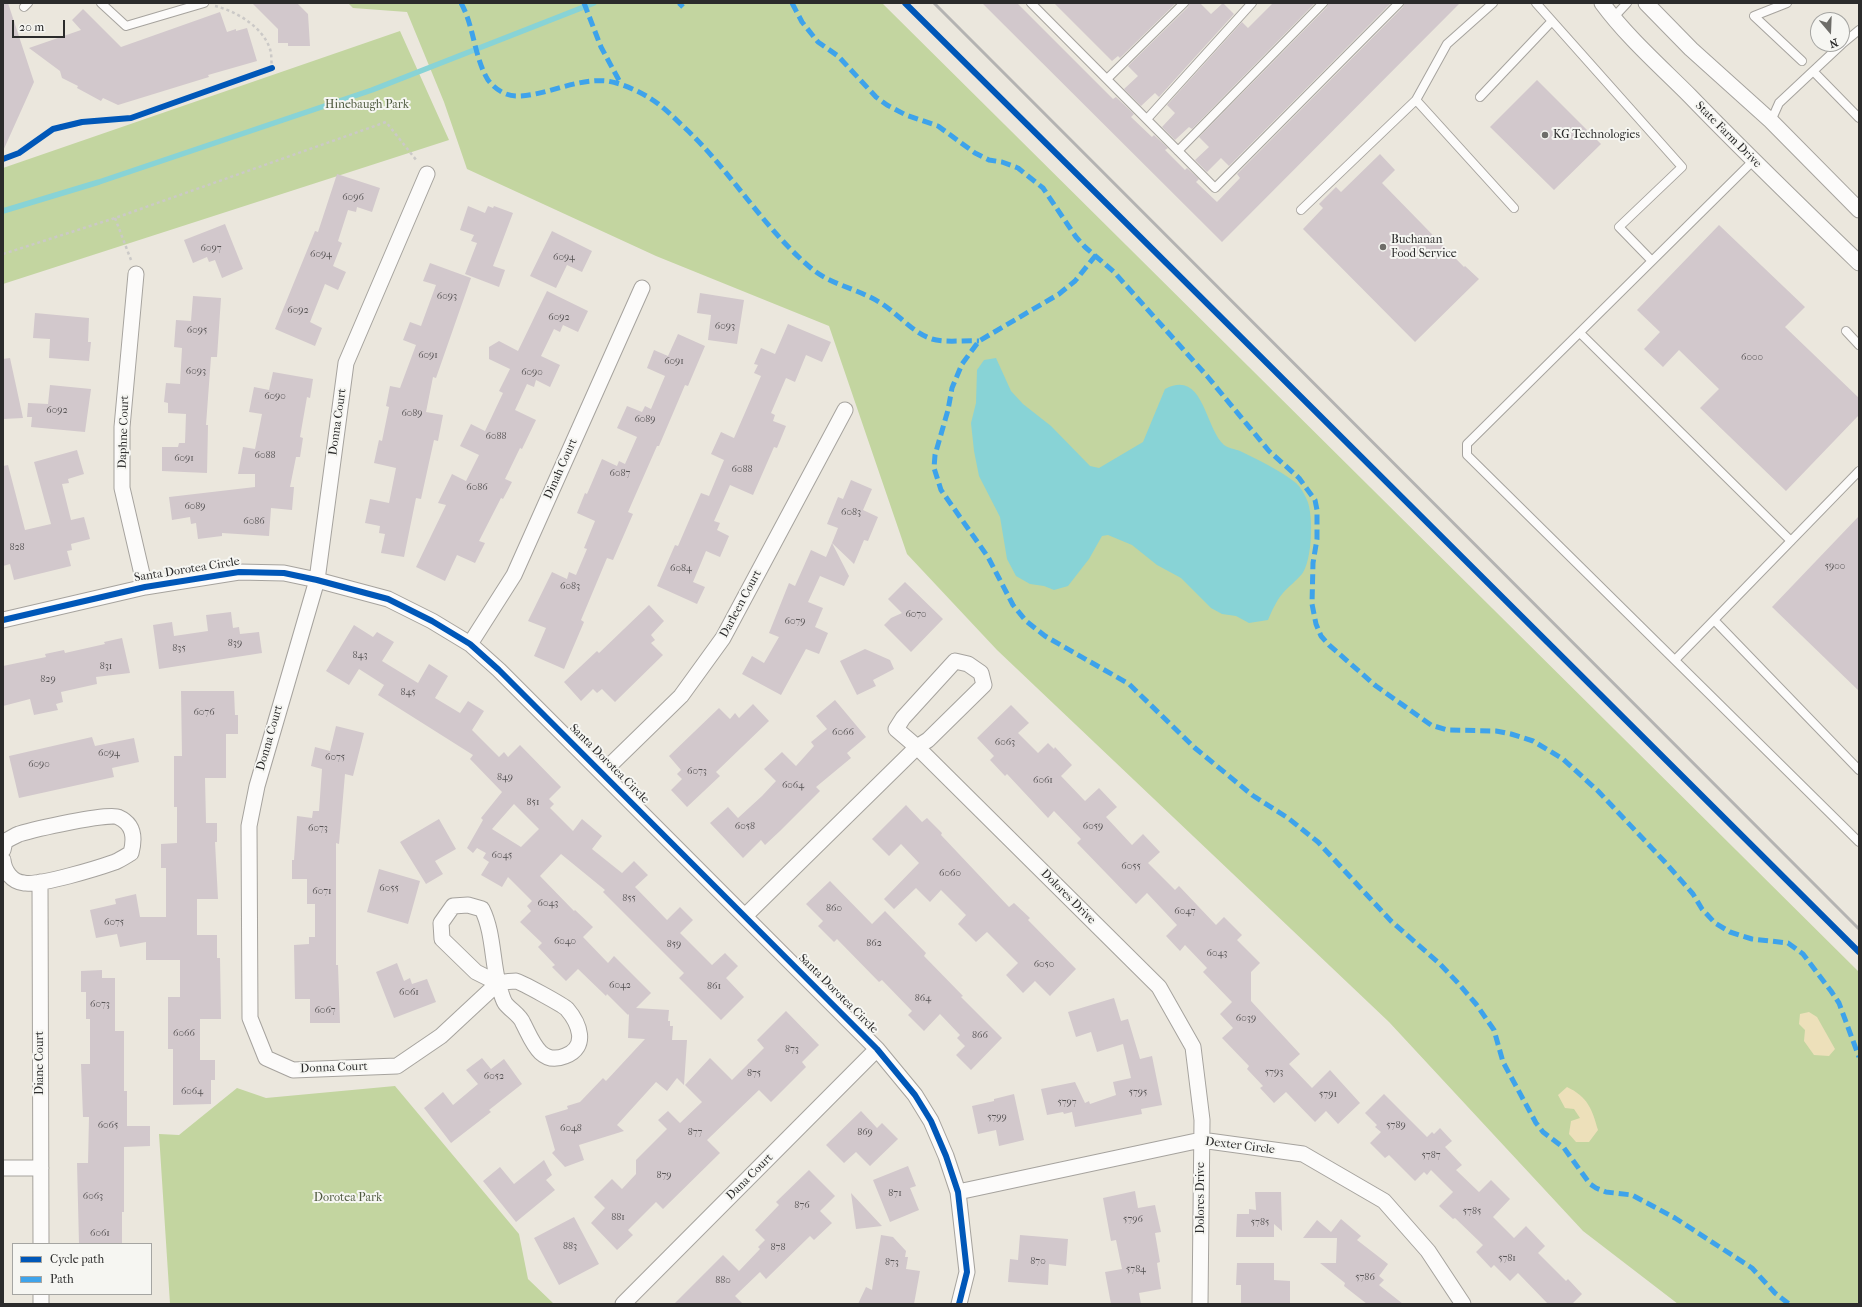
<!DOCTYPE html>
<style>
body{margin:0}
#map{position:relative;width:1862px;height:1307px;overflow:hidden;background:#ebe7dd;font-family:"IM FELL French Canon",serif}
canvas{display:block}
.frame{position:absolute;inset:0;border:4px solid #2b2b2b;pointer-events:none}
.legend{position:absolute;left:12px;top:1243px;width:140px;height:52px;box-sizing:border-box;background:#f6f6f2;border:1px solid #a5a5a2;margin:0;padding:5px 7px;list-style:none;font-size:12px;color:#2b2b2b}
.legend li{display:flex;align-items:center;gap:8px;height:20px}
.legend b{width:20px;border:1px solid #a5a5a2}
.north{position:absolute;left:1810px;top:12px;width:40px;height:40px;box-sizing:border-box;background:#f6f6f2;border:1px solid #a5a5a2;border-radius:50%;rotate:161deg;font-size:11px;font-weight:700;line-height:16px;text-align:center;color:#2b2b2b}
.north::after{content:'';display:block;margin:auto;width:14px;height:18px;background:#6e6d69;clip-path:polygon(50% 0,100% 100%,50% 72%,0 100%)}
.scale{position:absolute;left:12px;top:20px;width:53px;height:18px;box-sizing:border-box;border:2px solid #2b2b2b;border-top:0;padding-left:5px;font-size:12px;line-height:14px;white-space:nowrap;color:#2b2b2b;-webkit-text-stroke:3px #f6f6f2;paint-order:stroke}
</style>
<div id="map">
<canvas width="1862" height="1307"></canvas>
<div class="frame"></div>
<ul class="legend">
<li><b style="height:5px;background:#0057b8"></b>Cycle path</li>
<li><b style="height:5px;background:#3ea3eb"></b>Path</li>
</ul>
<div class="north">N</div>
<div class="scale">20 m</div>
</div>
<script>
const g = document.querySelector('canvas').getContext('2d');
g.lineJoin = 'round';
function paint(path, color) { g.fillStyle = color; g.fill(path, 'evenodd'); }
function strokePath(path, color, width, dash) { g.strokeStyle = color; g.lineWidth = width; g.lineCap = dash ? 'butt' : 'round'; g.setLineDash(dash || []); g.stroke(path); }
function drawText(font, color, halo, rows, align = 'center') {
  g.font = font + ' "IM FELL French Canon",serif'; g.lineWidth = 4; g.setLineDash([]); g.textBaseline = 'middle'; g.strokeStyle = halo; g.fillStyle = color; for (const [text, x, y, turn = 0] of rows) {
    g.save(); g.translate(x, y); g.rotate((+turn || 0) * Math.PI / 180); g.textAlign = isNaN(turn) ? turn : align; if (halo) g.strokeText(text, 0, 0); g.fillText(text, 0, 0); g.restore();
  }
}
paint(new Path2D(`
 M348,3H882L1859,972V1304H1678L1583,1231L1389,1022L997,650L907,554L829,326L656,256L467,169L444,102L407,12L353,8Z
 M400,31L449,140L3,284V168Z
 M395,1086L519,1234L528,1279L554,1304H170L159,1134L179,1135L237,1088L266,1098Z`), '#c3d5a0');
paint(new Path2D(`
 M1809,1012L1817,1017L1835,1049L1829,1056L1814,1055L1804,1041L1805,1030L1799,1024L1800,1014Z
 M1567,1087C1588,1097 1592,1109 1598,1130L1589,1142H1576L1569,1134L1571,1121L1580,1118L1574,1109L1565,1108L1558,1095Z`), '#ede0ba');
paint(new Path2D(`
 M996,358L1011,391L1023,404L1051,426L1090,466L1099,468L1143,442L1165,389C1204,369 1204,427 1224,445C1228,448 1235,449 1240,451C1257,459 1281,471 1296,483C1300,486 1305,495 1307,500C1314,516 1312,561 1302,574C1296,581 1288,587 1283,593C1276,601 1272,611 1268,620L1249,623L1236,616L1222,614L1211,608L1181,578L1157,565L1132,545L1108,535L1102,536L1089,559L1068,586L1054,590L1044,586L1030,584L1016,576L1007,559L1000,517L979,476L974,451L971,423L976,403L977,370L984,360Z`), '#88d3d6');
strokePath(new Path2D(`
 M3,211L99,182L372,90L594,3`), '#88d3d6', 5.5);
paint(new Path2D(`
 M3,3H8L34,82L3,151Z
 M252,3H297L308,14L310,46H288V43H278V29Z
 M982,3H1017L1113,99L1116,97L1134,114L1131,117L1152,137L1154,135L1168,148L1165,150L1185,170L1187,168L1199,179L1196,182L1217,202L1240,178L1237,174L1403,7L1404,3H1460L1222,242Z
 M1054,3H1176L1120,58L1118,56L1112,61Z
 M1189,3H1200L1211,14L1223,3L1234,14L1159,97L1155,93L1141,106L1124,89L1138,76L1128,66L1188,7Z
 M1273,3H1315L1192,129L1189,127L1175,140L1162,127L1175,113L1167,105L1242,22L1248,28Z
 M1328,3H1391L1229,166L1221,158L1207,172L1195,160L1209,147L1199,137L1327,7Z
 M83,9L121,47L220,12L227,32L236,29V31L247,28L257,61L208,75L209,77L118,105L103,98L101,101L77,88L78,86L62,78L60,71L29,48L81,30L72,20Z
 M1537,80L1601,144L1554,190L1490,127Z
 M1380,154L1395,170L1382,183L1464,267L1465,266L1479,279L1415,342L1303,229L1323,208L1319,204L1336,187L1341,192Z
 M337,174L380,188L372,212L357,207L356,212L348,210L338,241L342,243L333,266L346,272L338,290L325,284L310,322L322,328L315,346L275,329L315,231L318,232Z
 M468,206L485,213L488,206L493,208L494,206L513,213L493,266L505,270L499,287L465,274L477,243L471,241L474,235L460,230Z
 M225,224L243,269L222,278L215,260L209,262L207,257L193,263L184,240Z
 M1719,225L1805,307L1785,327L1859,398V415L1786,491L1700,408L1719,389L1679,350L1663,367L1644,349L1660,332L1637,310Z
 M552,231L592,251L582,272L567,265L556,288L530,276Z
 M430,263L471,278L436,378L433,377L426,412L443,415L438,441L434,440L421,499L416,498L404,557L381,553L385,534L379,533L380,526L365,523L370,499L389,503L396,468L374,463L379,440L382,441L389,407L386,406L390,386L400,388L416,345L403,340L410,322L421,326L436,285L423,281Z
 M547,291L588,311L578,332L563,325L560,332L554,329L541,356L560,365L550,387L536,380L534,387L527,384L515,410L536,420L522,449L520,448L505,479L512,482L503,499L501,498L479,541L485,543L475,563L457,555L445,581L416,567L446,505L438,503L452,474L466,481L479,455L460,446L471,424L485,431L503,393L499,391L510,369L489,359V347L499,341L518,351Z
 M700,293L744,300L737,344L708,340L711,315L697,313Z
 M193,296L221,298L217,357H211L206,425H208L207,473L162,471V447H178L179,443H185L186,414L168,413V403L164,402L166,383L180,384L182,348L174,347L176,320L191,321Z
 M35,313L89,318L88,342H91L89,361L49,358L50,339L33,338Z
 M788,324L831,342L822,362L806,355L795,382L786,378L771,413L775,415L773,421L786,426L777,448L774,447L753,495L730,485L714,521L720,523L717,530L729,536L720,557L706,551L693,582L705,587L697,604L657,586L675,545L678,546L701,493L709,496L724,460L711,454L721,432L734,438L761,376L754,373L758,365L754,364L761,348L775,354Z
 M678,334L705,346L688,386L685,385L659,446H657L628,512L633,514L613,560L607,558L581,620L584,622L564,669L534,656L546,628L528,621L552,572L567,579L569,572L576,575L587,549L584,548L595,521L577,513L585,493L587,494L602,459L617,466L619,461L625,464L637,437L617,428L627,406L642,412L645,406L651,409L665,376L647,368L654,350L668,356Z
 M10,358L23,418L3,419V359Z
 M273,372L313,379L310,398L307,397L300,437L303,438L300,457H296L290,487H294L292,510L271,508L269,536L222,533V536L198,539L196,523L191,524L190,517L172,520L169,497L255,487V474H238L243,447L255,449L262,414L249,412L254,387L269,390Z
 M50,385L91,389L85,432L31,427L32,417H27L28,403L48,404Z
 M77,450L84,474L68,479L69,483L62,484L71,520L84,517L90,539L71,544L72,550L67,551L71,566L14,580L10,564L3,566V466L8,465L25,530L51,524L34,462Z
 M851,480L872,489L863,510L878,517L868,541L864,540L854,564L832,543L838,528L827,524L838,497L843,499Z
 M1859,516V691L1772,607Z
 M832,543L849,576L844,586L820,576L808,602L823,608L815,627L828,633L819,654L806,649L781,695L742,674L752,656L764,663L779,637L769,633L789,583L795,586L811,550L826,557Z
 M905,582L943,619L911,652L884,625L891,618L902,613L888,599Z
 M649,605L664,621L651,635L655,640L651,643L663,655L615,702L602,689L597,693L593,689L581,701L564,682L597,651L599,653Z
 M231,612L233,628L239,627L240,634L259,632L262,653L159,669L153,625L172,622L174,636L208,631L206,615Z
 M354,625L373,637L377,632L394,642L382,661L418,683L429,664L448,676L435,698L460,713L468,701L484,711L472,730L499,757L504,752L508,757L520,745L561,787L549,799L554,804L550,808L573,831L582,819L602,836L592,849L622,873L634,861L648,875L635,887L667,920L680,907L693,920L680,933L712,965L725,953L738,966L726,978L744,997L721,1020L679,978L684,973L603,892L605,890L561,854L540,876L574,911L575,910L593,927L583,937L608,963L614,956L651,993L636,1008L669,1010L668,1021H670V1026H673L672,1040H687L684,1085L677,1078L667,1091L656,1082L617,1125L624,1131L579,1145L584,1160L565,1167L552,1153L555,1150L545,1116L568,1109L567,1106L580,1102L603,1078L606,1081L645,1039L628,1038L629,1014L628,1015L607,994L606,996L578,969L566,981L552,967L555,965L538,947L542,943L520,922L531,911L527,906L532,901L508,877L502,887L481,875L489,862L483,858L486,853L477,848L473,853L467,848L483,820L481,818L502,792L470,759L473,755L378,695L384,685L359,669L349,685L326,671ZM514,804L539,829L521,847L492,829Z
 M122,638L130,673L96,677L97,684L61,692L63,702L56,704L58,710L34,715L30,699L3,706V666L46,657L45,654L64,650L65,653L105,644L104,642Z
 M865,649L890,660L894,669L873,680L876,686L857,695L840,661Z
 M181,691H234L235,715H238V734H226V778H205L206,823H217V842H215L218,899H197V935H217V958H220L221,1019H200V1060H215V1080H211V1104L173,1105V1049H168V997H180V960H146V942L120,947L117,934L96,938L90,910L116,904L115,899L136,894L140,917H166V868H161V844L177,843V807H174V756H182Z
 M835,700L866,737L847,753L851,758L816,787L820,791L780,831L765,845L761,840L743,858L710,823L728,807L738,818L762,796L776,781L764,769L782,752L796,766L814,746L811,742L827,729L816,716Z
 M753,704L769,721L716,772L720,776L687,807L671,790L682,779L677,774L681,770L669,756L719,708L730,719L735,713L739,718Z
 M1011,705L1029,723L1018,733L1038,753L1048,743L1054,749L1055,747L1072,765L1061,776L1085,801L1099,788L1117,807L1106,817L1132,845L1143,834L1160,852L1148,863L1175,890L1179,886L1216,925L1224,917L1242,935L1237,940L1260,963L1251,972V1001L1300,1054L1289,1064L1312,1088L1330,1070L1360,1103L1338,1124L1326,1111L1315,1122L1286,1092L1274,1103L1260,1088L1263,1086L1247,1069L1249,1066L1222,1038L1233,1028L1220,1014L1232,1002L1203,972L1207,968L1185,945L1180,951L1166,936L1177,925L1147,893L1136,904L1077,843L1081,839L1054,811L1048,818L1007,774L1005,776L990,760L994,756L977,738Z
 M336,726L364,733L353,776L345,774L339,844L336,843V965H338L340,1023H310V999H295L294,945L309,944V937H315V904H307V879H292V860H294L297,816L312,818L313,811H319L322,769L311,766L315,747L330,751Z
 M92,737L95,746L134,738L139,762L112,768L114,777L19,798L9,756Z
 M906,805L922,822L927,818L942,833L941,835L1009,907L1014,903L1030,918L1028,920L1076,969L1050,996L1035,981L1023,993L1006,975L1018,963L987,932L976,942L958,924L966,915L941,890L930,902L916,888L894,909L884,899L919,863L901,844L889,856L872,839Z
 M439,819L456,849L435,861L443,874L426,884L400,842Z
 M379,869L420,881L408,924L367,912Z
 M830,881L872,924L885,911L926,953L924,956L963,996L961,997L1002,1038L971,1070L956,1055L965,1046L957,1038L960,1035L940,1014L924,1031L908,1015L912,1011L882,980L879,982L837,939L834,942L818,926L823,921L806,904Z
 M397,963L404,981L410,978L412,984L427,979L436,1002L394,1018L376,972Z
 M102,970V978H115V1031H124V1091H127V1126H150V1146L124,1147V1212H122V1244H79L77,1163H88L89,1117H83L81,1064H90V1019H86V992H81V971Z
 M1114,998L1121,1021L1128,1019L1140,1059L1152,1056L1162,1105L1141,1109L1142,1114L1075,1127L1072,1112L1064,1114L1063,1112L1047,1115L1041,1089L1075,1082L1085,1103L1089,1101L1090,1104L1116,1095L1113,1082L1131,1078L1123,1044L1097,1052L1091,1032L1076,1037L1068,1012Z
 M786,1011L819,1045L802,1062L806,1067L771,1102L759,1090L707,1140L720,1153L663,1209L656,1202L628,1230L633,1235L617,1250L591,1223L605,1208L594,1197L612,1179L622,1189L636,1174V1160L667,1129L658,1120L668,1111L680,1123L702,1102L685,1085L710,1058L732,1080L764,1048L757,1040Z
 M482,1058L491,1069L504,1059L522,1084L489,1110L491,1112L451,1143L424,1108L443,1092L453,1105L478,1084L466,1070Z
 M1014,1094L1024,1140L999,1146L996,1130L978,1134L972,1106L994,1101V1099Z
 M1384,1094L1427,1137L1432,1132L1434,1134L1440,1128L1452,1141L1445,1147L1462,1165L1456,1170L1479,1192L1491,1180L1510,1199L1493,1217L1514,1238L1526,1226L1545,1246L1538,1253L1566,1281L1568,1279L1582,1294L1572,1304H1548L1518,1273L1510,1281L1494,1265L1491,1268L1476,1252L1483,1245L1455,1218L1453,1219L1439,1206L1453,1192L1431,1170L1427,1175L1424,1172L1415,1181L1389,1155L1385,1158L1370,1143L1381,1132L1375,1127L1377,1125L1365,1113Z
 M861,1111L877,1128L882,1123L898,1139L870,1166L856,1152L844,1163L826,1145Z
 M544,1160L552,1175L546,1180L555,1190L516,1222L483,1181L500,1167L514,1184Z
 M908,1166L916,1186L910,1188L919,1210L890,1222L873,1180Z
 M809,1170L835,1196L820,1211L832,1223L814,1240L810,1236L766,1279L760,1272L735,1296L743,1304H674L723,1255L739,1271L760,1249L758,1247L765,1240L755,1230L779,1205L776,1202Z
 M1135,1191L1138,1208L1155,1205L1161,1232L1155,1233L1160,1262L1157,1263L1161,1289L1139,1293L1141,1304H1111L1105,1272L1122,1269L1116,1240L1111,1241L1103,1198Z
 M1255,1192H1281L1282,1231L1274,1224V1237H1236L1237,1214H1249V1209L1256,1210Z
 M851,1193L882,1226L856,1229Z
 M574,1217L599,1264L559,1285L534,1238Z
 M1341,1219L1361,1236L1357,1240L1388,1264L1379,1276L1384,1280L1379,1285L1403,1304H1367L1344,1286L1345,1283L1320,1263H1336L1337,1238H1303L1317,1220L1331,1232Z
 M881,1235L893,1237L906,1251L905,1257H908L906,1269L920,1271L914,1304H858L866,1287L872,1290Z
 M1020,1235L1068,1239L1066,1266L1049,1264L1048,1285L1008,1282L1010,1259L1018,1260Z
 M1237,1263H1274V1280L1290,1281V1304H1241V1285H1236Z`), '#d2c8cc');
const lane = new Path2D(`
 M101,3L126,26L204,3
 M1031,3L1215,188L1399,3
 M1493,3L1447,44L1416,100L1514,208
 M1536,3L1682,167L1619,227L1652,261
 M1787,3L1754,16L1802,61
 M24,7L28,3
 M1613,18L1627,3
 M1842,44L1859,30
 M1813,71L1859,118
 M1107,79L1184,3
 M1480,97L1552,21
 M1147,119L1252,3
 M1771,121L1779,103L1842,44
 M1178,151L1323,3
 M1753,161L1467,444V455L1859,842
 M1301,210L1416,100
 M1846,331L1859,345
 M1580,333L1791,541
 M1859,471L1714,620L1859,770
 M1675,660L1714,620`);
const street = new Path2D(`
 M1602,3C1627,37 1660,66 1690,96C1745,153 1802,208 1859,263
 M1646,3L1691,49L1771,121L1859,210
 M427,174L346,363L317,580L257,786L249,826L250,1018L266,1058L293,1070L397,1066L441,1036L498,983
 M136,274L122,427V488L145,587
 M3,620L145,587L239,572L284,573L317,580L388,599L432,621L470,644L499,670L877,1049L915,1095L931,1121L946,1156L958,1192L967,1272L959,1304
 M470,644L514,575L642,288
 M955,661L968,664L981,673L984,685L928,740L917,747L896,729L903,718Z
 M602,773L681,696L723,638L845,410
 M3,850L5,841C10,839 14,836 19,834C32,830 109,812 118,817C134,824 135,838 131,853C126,856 120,860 115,862C98,868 40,886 24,883C12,882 4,871 3,860
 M40,882L41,1244
 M745,916L917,747L1159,987L1193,1047L1202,1120L1200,1304
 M498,983C504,982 511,981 516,981C521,982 563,1005 567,1009C579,1023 589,1047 565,1056C540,1066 532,1040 523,1023C520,1015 510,1010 505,1003C502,998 500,989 498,983C492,958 493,931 482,909L468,905L453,906L441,923L442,939L476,972L498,983
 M3,1168H41
 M958,1192L1201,1140L1303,1154L1384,1201L1428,1251L1463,1304
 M41,1294V1304
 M623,1304L877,1049`);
strokePath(lane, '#a6a39e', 10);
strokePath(street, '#a6a39e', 17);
strokePath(new Path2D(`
 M215,6C236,11 263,27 270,49C272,55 271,62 272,68
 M115,218L131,260
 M3,254L115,218L386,122L417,161`), '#cbc9c7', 2.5, [3, 3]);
strokePath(lane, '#fcfbfa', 8);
strokePath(street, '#fcfbfa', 15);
strokePath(new Path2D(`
 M934,3L1859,929`), '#b4b3b2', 3);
strokePath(new Path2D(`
 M461,3C474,26 474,57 488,80C495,89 505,96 517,96C545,96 576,78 607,81C621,83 636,90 648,97C662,105 673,117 685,128C731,171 763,228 812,269C832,285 858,289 879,302C898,313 911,332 932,339C945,343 965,340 979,341
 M584,3L601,47L621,84
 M679,3L683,7
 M792,3L802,22L818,42L838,56L876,97L887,105L906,115L938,126L975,153L989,160L1002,162L1018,168L1043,188L1076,237L1085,247L1114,272L1207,376L1269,451L1299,478L1315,500L1317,510V539L1313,563L1312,604L1316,624L1321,636L1329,645L1376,686L1431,725L1447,730L1496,731L1511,734L1533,741L1563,759L1598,791L1664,861L1693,894L1702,909L1715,923L1730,932L1752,939L1788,943L1803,954L1831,991L1839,1003L1859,1057
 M1096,255L1075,281L1059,294L979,341L962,364L952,388L948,410L935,455L934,468L941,490L988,557L1013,605L1026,621L1045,636L1129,684L1195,748L1252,795L1288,818L1318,842L1391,921L1440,964L1458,983L1476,1004L1494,1030L1503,1062L1536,1123L1543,1132L1564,1148L1590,1184L1596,1188L1606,1192L1632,1195L1675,1218L1752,1268L1775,1293L1789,1304`), '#3ea3eb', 5, [10, 5]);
strokePath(new Path2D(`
 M905,3L1859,952
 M3,159L19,153L53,129L82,122L131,118L272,68
 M3,620L145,587L239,572L284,573L317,580L388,599L432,621L470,644L499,670L877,1049L915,1095L931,1121L946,1156L958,1192L967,1272L959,1304`), '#0057b8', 6);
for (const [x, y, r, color] of [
 [1545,135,4,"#6e6d69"],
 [1383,247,4,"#6e6d69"]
]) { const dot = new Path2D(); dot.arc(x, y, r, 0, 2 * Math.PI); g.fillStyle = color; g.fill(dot); strokePath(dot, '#f6f6f2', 1.5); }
drawText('10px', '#555253', null, [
 ["6096",353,198],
 ["6097",211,249],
 ["6094",321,255],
 ["6094",564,258],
 ["6093",447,297],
 ["6092",298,311],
 ["6092",559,318],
 ["6093",725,327],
 ["6095",197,331],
 ["6091",428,356],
 ["6000",1752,358],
 ["6091",674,362],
 ["6093",196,372],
 ["6090",532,373],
 ["6090",275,397],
 ["6092",57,411],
 ["6089",412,414],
 ["6089",645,420],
 ["6088",496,437],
 ["6088",265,456],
 ["6091",184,459],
 ["6088",742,470],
 ["6087",620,474],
 ["6086",477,488],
 ["6089",195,507],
 ["6083",851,513],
 ["6086",254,522],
 ["828",17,548],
 ["5900",1835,567],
 ["6084",681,569],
 ["6083",570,587],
 ["6070",916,615],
 ["6079",795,622],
 ["839",235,644],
 ["835",179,649],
 ["843",360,656],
 ["831",106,667],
 ["829",48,680],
 ["845",408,693],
 ["6076",204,713],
 ["6066",843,733],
 ["6063",1005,743],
 ["6094",109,754],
 ["6075",335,758],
 ["6090",39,765],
 ["6073",697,772],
 ["849",505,778],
 ["6061",1043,781],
 ["6064",793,786],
 ["851",533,803],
 ["6058",745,827],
 ["6059",1093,827],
 ["6073",318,829],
 ["6045",502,856],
 ["6055",1131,867],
 ["6060",950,874],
 ["6055",389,889],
 ["6071",322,892],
 ["855",629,899],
 ["6043",548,904],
 ["860",834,909],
 ["6047",1185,912],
 ["6075",114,923],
 ["6040",565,942],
 ["862",874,944],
 ["859",674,945],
 ["6043",1217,954],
 ["6050",1044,965],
 ["6042",620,986],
 ["861",714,987],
 ["6061",409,993],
 ["864",923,999],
 ["6073",100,1005],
 ["6067",325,1011],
 ["6039",1246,1019],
 ["6066",184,1034],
 ["866",980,1036],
 ["873",792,1050],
 ["5793",1274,1073],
 ["875",754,1074],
 ["6052",494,1077],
 ["6064",192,1092],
 ["5795",1138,1093],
 ["5791",1328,1095],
 ["5797",1067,1103],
 ["5799",997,1118],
 ["6065",108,1126],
 ["5789",1396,1126],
 ["6048",571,1129],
 ["877",695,1133],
 ["869",865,1133],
 ["5787",1431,1156],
 ["879",664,1176],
 ["871",895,1194],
 ["6063",93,1197],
 ["876",802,1206],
 ["5785",1472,1212],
 ["881",618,1218],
 ["5796",1133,1220],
 ["5785",1260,1223],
 ["6061",100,1234],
 ["883",570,1247],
 ["878",778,1248],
 ["5781",1507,1259],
 ["870",1038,1262],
 ["873",892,1263],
 ["5784",1136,1270],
 ["5786",1365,1278],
 ["880",723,1281]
]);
drawText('12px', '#4f5a3f', '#f6f6f2', [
 ["Hinebaugh Park",367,105],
 ["Dorotea Park",348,1198]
]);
drawText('12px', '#2b2b2b', '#f6f6f2', [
 ["KG Technologies",1553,135],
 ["Buchanan",1391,240],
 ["Food Service",1391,254]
], 'left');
drawText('12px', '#2b2b2b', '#f6f6f2', [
 ["State Farm Drive",1728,135,45],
 ["Donna Court",338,422,-82],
 ["Daphne Court",124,432,-88],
 ["Dinah Court",561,469,-66],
 ["Santa Dorotea Circle",187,570,-9],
 ["Darleen Court",741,604,-62],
 ["Donna Court",270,738,-74],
 ["Santa Dorotea Circle",609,764,45],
 ["Dolores Drive",1068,897,45],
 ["Santa Dorotea Circle",838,994,45],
 ["Diane Court",40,1063,-90],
 ["Donna Court",334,1068,-2],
 ["Dexter Circle",1240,1146,7],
 ["Dana Court",750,1177,-45],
 ["Dolores Drive",1201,1198,-90]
]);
</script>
